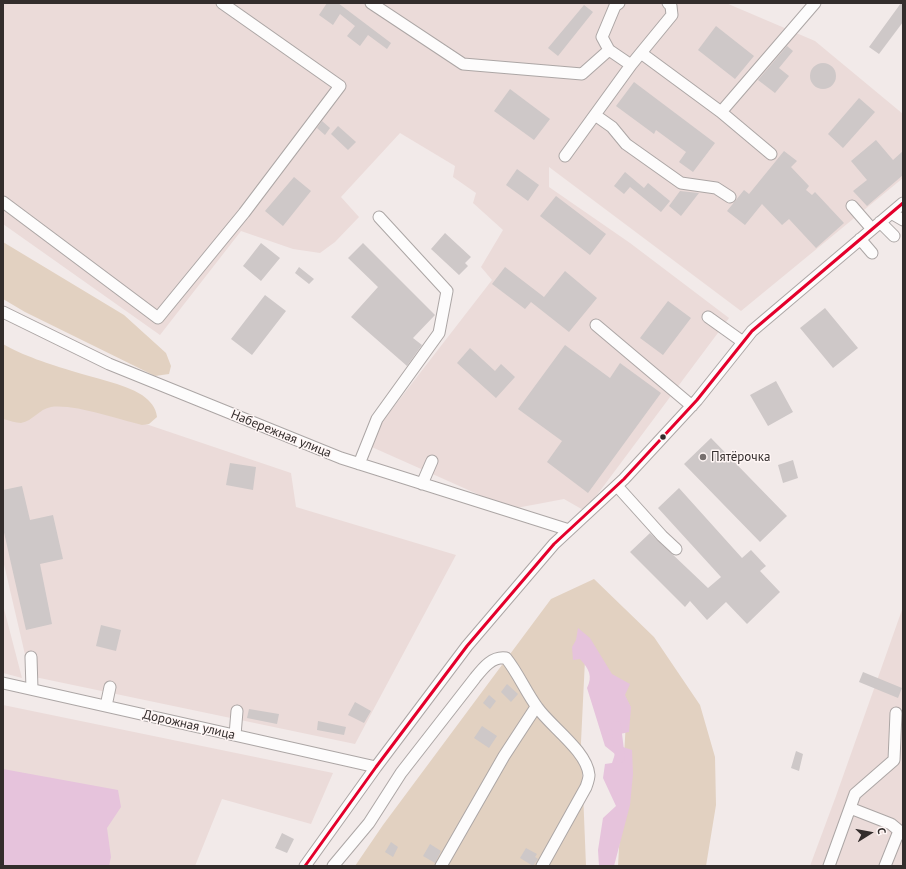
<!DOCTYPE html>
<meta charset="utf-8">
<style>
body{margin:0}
#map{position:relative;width:906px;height:869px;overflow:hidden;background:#f2eae9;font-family:"PT Sans",sans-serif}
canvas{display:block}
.frame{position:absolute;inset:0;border:4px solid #332d2c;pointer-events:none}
.north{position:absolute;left:850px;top:813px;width:40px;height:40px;-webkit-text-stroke:3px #fff6f5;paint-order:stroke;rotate:79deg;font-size:11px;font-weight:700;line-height:16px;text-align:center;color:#332d2c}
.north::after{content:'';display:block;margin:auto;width:14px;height:18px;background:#332d2c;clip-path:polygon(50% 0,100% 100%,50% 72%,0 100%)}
</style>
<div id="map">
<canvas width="906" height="869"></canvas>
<div class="frame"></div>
<div class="north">С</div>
</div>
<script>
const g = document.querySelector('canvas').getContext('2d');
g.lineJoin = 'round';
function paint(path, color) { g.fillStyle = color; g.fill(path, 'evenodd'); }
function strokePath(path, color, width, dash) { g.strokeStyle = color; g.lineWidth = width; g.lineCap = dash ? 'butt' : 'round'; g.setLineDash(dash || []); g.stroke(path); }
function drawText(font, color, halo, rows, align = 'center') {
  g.font = font + ' "PT Sans",sans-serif'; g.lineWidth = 3; g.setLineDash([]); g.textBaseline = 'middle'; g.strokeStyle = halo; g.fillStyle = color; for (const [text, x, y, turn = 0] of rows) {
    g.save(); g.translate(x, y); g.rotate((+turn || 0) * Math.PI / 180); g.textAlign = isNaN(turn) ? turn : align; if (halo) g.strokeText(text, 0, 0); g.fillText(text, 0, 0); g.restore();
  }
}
paint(new Path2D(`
 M3,3H726L815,41L903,114V178L741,311L549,167V187L630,243L729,318L585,511L564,499L511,509L365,444L492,280L481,267L503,230L473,203L476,193L453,177L455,166L400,133L341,197L359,217L335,242L320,253L293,249L241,231L160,335L3,224Z
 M3,392L54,393L291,473L296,507L456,555L355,744L30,676L3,560Z
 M3,605L22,678L3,673Z
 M903,607V866H810L836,796Z
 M3,705L333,773L311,824L222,799L195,866H3Z`), '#ebdbd9');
paint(new Path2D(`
 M3,242L124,315L166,353L171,366L169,374L155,376L25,312L3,299Z
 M3,344C21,355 52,365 72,371C93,378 123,383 142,395C150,401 156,407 157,417L149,424L142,425C117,419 75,404 51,407C39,409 33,421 21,423C16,423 8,420 3,419Z
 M594,579L654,637L700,705L715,757L716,805L706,866H618L627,702L586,639L581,742L586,866H355L383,825L551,599Z`), '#e2d1c1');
paint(new Path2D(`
 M578,628L590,638L612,674L630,684L625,695L631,707L629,732L620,734L617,741L620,746L632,750L633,774L630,805L614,866H599L598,850L603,818L616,806L603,778L605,764L612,763L615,754L605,746L587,688C593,676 589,669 580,659L573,660L572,647L576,640Z
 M3,769L118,790L121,807L107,828L111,857L109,866H3Z`), '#e6c3dc');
strokePath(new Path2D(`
 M616,726L620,758`), '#e6c3dc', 10);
paint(new Path2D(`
 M327,3H338L391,43L387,49L368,35L360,46L347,36L355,26L340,14L333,25L319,15Z
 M901,3H903V22L879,54L869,47Z
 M584,5L593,12L558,56L548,48Z
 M716,26L754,56L735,79L698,50Z
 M787,46L793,51L779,68L789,76L775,93L758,80Z
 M810 76a13 13 0 1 1 26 0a13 13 0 1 1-26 0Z
 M634,82L715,143L693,172L679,162L686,152L656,130L654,134L616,106Z
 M510,89L550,119L534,140L494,111Z
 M859,98L875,112L843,148L828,134Z
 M322,121L330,128L325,135L317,128Z
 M338,126L356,142L348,150L331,134Z
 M876,140L893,160L903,151V175L867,206L853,191L867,180L851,161Z
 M784,151L797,161L791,167L809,186L806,190L812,195L815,192L844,223L816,248L789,219L782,225L762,204L745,225L727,211L744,190L749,194Z
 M517,169L539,185L528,201L506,185Z
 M625,172L644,188L648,183L670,201L661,212L630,187L624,194L614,186Z
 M294,177L311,191L283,226L265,211Z
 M680,191L699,193L681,216L669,206Z
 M556,196L606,234L590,255L540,216Z
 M445,233L471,257L465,263L468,266L459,275L431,249Z
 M261,243L280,258L261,281L243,266Z
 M363,243L435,315L413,338L422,345L407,366L351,317L378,287L348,258Z
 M299,267L314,279L309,284L295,273Z
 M505,267L544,297L565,271L597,298L569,332L531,302L525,309L492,284Z
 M265,295L286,311L252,355L231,339Z
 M668,301L691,318L663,355L640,338Z
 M825,308L858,348L833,368L800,328Z
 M565,345L610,378L620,363L661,393L588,493L547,462L562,441L518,409Z
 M470,348L495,371L501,364L515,377L496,398L457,363Z
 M776,381L793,412L768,426L750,395Z
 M711,438L787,516L760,542L684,464Z
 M793,460L798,478L783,483L778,465Z
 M230,463L256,467L253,490L226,485Z
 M22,486L30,520L53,515L63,559L40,564L52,624L26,630L3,528V490Z
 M679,488L742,558L751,550L766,566L760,571L780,592L747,624L726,602L707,620L690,601L685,607L630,552L650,533L708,588L721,577L658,508Z
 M101,625L121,630L116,651L96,646Z
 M863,672L902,688L898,698L859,682Z
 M507,684L518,694L511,702L501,692Z
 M489,695L496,701L490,709L483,703Z
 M355,702L371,711L364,723L348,715Z
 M249,709L279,714L277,724L247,718Z
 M318,721L346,727L344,735L317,730Z
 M482,726L497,736L489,748L474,738Z
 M796,751L803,754L799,771L791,768Z
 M282,833L294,839L287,853L275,848Z
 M391,842L398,847L393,857L385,852Z
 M430,844L441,851L435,863L423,856Z
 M526,848L537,854L535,857L538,859L533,866L520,858Z`), '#cec8c8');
const minor = new Path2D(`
 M371,3L463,64L582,74L609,50
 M619,3L615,6L602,37L609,50L631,65L672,15L671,6L668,3
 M641,53L721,112L771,154
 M721,112L815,3
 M595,115L612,127L626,144L681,183L716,188L730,197
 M565,156L631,65
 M3,202L158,318L244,213L340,86L222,3
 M852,206L872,229
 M891,213L903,220
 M880,222L894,236
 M860,239L872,253
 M3,312L109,364L341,458L569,530
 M708,317L743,342
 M596,325L692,406
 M359,464L377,419L439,333L447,291L379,217
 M422,484L432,461
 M617,486L662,536L676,549
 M31,657L32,689
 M3,683L376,767
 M106,706L110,687
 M235,735L237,711
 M850,808L891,824L903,834
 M305,866L376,767L467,646L554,544L624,479L697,400L752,331L903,203
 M333,866L369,823L401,773L475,678C483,668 492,656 506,658C518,673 526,692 537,707C550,726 587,751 589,775C589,779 587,784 586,787L542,866
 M441,866L504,756L536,707
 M829,866L855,794L894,760L896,713
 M885,866L899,831`);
strokePath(minor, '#aca6a5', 13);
strokePath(minor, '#fdfcfc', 11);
strokePath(new Path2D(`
 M305,866L376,767L467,646L554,544L624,479L697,400L752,331L903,203`), '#e4002b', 3);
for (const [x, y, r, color] of [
 [663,437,3.5,"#332d2c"],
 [703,457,4,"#766f6e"]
]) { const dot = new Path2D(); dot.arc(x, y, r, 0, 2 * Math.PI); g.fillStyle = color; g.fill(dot); strokePath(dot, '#fff6f5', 1.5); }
drawText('13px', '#332d2c', '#fff6f5', [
 ["Набережная улица",281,434,22],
 ["Дорожная улица",189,725,13]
]);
drawText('13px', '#332d2c', '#fff6f5', [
 ["Пятёрочка",711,457]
], 'left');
</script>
